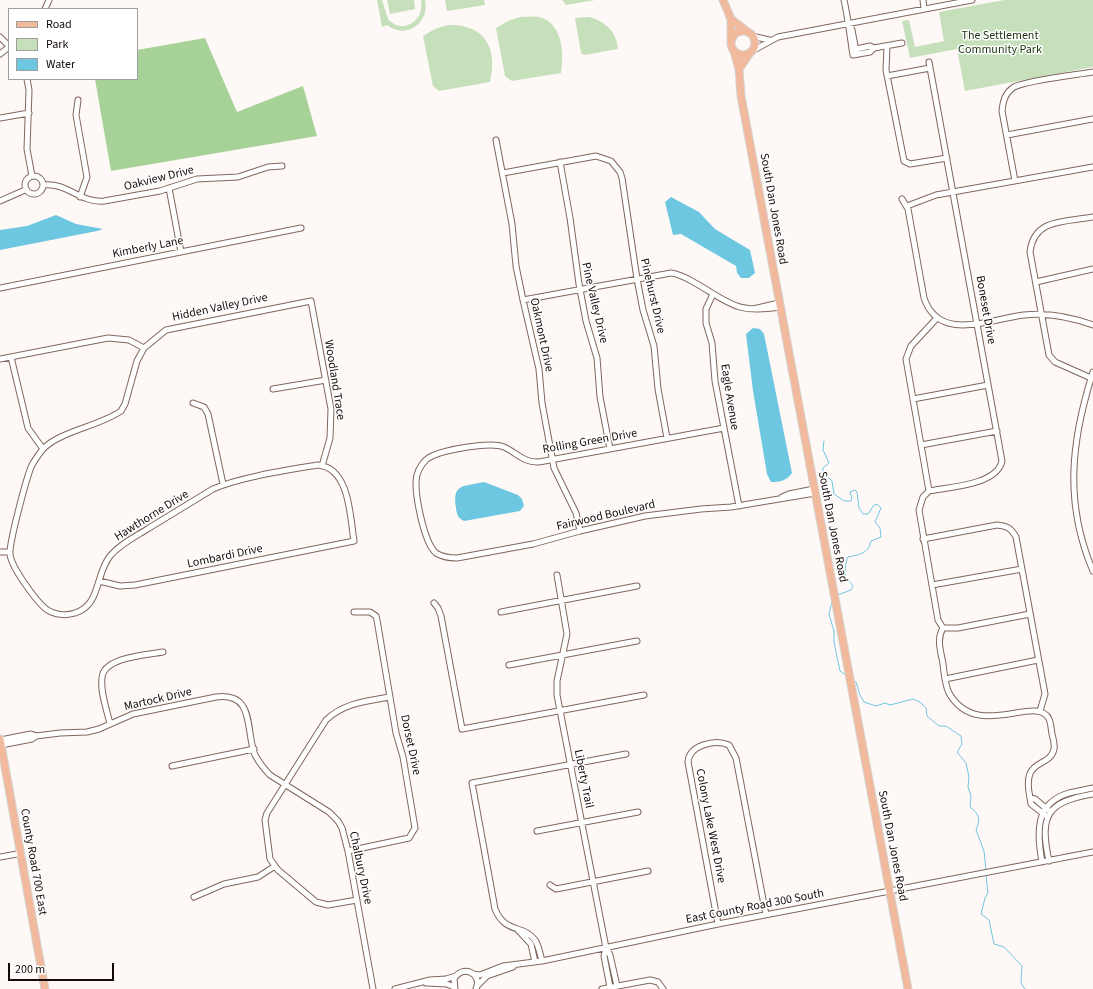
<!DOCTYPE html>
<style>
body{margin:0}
#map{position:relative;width:1093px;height:989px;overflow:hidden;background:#fef8f6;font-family:"Source Sans 3",sans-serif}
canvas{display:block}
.legend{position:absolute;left:8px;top:8px;width:130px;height:72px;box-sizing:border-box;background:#fff;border:1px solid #a19d9c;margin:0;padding:5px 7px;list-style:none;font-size:12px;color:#140a07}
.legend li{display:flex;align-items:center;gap:8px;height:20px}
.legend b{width:20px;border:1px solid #a19d9c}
.scale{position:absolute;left:8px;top:963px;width:106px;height:18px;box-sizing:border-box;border:2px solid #140a07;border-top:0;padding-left:5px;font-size:12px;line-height:14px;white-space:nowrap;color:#140a07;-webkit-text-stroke:3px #fff;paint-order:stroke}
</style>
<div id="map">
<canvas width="1093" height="989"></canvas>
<ul class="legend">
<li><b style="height:5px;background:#f1ba9d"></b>Road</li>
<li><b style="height:11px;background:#c6e0bc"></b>Park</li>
<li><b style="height:11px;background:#6ec7e0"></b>Water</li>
</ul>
<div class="scale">200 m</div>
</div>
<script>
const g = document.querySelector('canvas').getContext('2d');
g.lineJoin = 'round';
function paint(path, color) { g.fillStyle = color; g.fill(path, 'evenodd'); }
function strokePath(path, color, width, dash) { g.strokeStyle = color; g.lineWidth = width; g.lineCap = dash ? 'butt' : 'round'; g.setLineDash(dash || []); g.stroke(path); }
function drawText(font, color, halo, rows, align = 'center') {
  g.font = font + ' "Source Sans 3",sans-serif'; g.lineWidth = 3; g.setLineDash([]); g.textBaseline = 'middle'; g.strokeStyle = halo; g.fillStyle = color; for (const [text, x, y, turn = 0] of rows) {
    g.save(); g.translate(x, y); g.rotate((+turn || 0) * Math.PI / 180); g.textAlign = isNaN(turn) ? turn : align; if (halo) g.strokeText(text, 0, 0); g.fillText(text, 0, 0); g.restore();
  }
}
paint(new Path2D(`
 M377,0H382L388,19C403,36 425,20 421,0H425C430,23 406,40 387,25L382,27Z
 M387,0H414L415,9L390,14Z
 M445,0H484L485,5L447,11Z
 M562,0H595L566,5Z
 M1004,0H1093V67L965,91L957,49L910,58L902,21L909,20L915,47L944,41L939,12Z
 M520,17C526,17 533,16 539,17C563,23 564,54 561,73L512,81L505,76L496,28L508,21Z
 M589,17C605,21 617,32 618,49L584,55L581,53L575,18Z
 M448,25C485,24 498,48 490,82L439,91L433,86L423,36L435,29Z`), '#c6e0bc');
paint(new Path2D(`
 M205,38L237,112L303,86L317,136L111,171L95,79H137V50Z`), '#a7d297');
paint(new Path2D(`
 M671,197L699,212L715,229L750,250L755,273L749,278H741L737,273L736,266L681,234L673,235L665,202Z
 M56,215L76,224L103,229L97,231L0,250V230L27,226Z
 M753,328L760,329L764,334L792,473C786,481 781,482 771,482L767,474L753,391L746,334Z
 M484,482L518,495L522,499L524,506L520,511L464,521C458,518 457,515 456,508C452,483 463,487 484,482Z`), '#6ec7e0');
strokePath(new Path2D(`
 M824,441L823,450L829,463L823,468V472L832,481L834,494L844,501H851L852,498L850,492L855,490L857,492L859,508L863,514H868L874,505L877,504L881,508L875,522L880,528L881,537L871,541C869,553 859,555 848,557C846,561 844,573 846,578C848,581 851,582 853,586L851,590L838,595
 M832,602L829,614L834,631V642L840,671L847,676
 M853,680L856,682L860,695L864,702L876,706L885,703L890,705L913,699L920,702L926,708L927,716L939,726H946L961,736L962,744L957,752L966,763L969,777L968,787L971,796L970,807C979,814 981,819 976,830L984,851L986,870
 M986,875L988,893L985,898L981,914L989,920L994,944L1004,947L1022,966L1021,983L1025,989`), '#6ec7e0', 1);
const minor = new Path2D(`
 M844,0C848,18 850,36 853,55L870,52L874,48L870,46L852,50
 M923,0L924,9
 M45,9L49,0
 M849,24L852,30L856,51
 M752,36L769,40
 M0,37L9,46
 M887,46L886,70L904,161L910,164L947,158
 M874,48L902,43
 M752,51L778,37L972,0
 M0,54L9,47
 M929,62L1002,461C997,485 950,487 929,491L923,497L919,510L938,620L943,628
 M887,76L930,68
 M27,79L29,90L27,149L32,176
 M78,100L76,115L87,177L80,197
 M0,118L29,113
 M1007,135L1093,119
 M496,140L512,224L516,266L523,300L539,369L542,403L554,468L576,513L580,531
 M560,162L570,218L579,284L586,321L597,358L600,397L610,449
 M503,173L596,156L611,161L620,172L622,178L637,279L643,310L654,346L658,389L667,438
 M25 185a9 9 0 1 1 18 0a9 9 0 1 1-18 0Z
 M1015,181L1002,111C1003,101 1005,93 1014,87C1028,80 1075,75 1093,72
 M43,185C68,182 79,203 104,201L160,191L197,179L238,177L268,167L282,166
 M169,188L181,252
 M902,199L908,209L924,298C939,343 990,319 1024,315C1048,312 1071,317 1093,325
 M0,201L25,190
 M907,206L936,195L1093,167
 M1036,282L1093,269
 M0,288L301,228
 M713,294L706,309V323L712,343L715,381L739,506
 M523,300L671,273C681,274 688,279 697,284C731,304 738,314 780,307
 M753,309L779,303
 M11,357L28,428L43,449
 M0,359L108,338L129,340L144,348
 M1093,372C1071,441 1064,503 1093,571
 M1091,378L1055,362L1049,355L1030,252C1034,218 1065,222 1093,217
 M273,389L326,380
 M913,399L988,385
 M193,403L204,407L208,414L223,484
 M724,428L539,462C524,463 517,453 504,447C490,441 445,450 432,456C425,459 419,467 417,475C413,490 424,543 436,553C442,557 450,558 457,558L533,544L580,531L645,516L701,509L731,507L815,493
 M921,445L997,431
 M929,491L906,359L911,346L937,318
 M782,497L789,494L814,489
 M923,539L997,525C1007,526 1011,528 1016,537L1045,694L1040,711
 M0,552H9
 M557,575L567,634L557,681V695L606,948L610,955L617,986
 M99,581L120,586L135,585L354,541C350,517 350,468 318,465C288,470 240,477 213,489C192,502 170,515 149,528C135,537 120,544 110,556C95,575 101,605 75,613C66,616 54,615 46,609C36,601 11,567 10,554C9,543 26,480 31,467C34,461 39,454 43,449C60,431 100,426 121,411L125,404L137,361L144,348L166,330L311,301L331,409L330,438L322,466
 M932,585L1022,569
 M434,603L438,608L441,616L462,729L644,695
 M501,612L637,586
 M943,628C936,640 941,651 943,664C944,673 945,685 949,693C977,742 1037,693 1049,719C1051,723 1051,729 1052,734C1053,738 1055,744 1054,749C1050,769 1021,756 1030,798
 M943,628H958L1030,614
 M509,665L637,641
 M945,679L1038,660
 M110,724C107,710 100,692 102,678C103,657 147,655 163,652
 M0,740L31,734L36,736L60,733L87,732L99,729L133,714L216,697C256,692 245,731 255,755C259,762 264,769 270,775L329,812L338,821L342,828L348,851L373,989
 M1,745L32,739L36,736
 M172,766L254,749
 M1045,815L1031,804L1030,798L1035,799L1048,810
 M537,831L638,812
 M348,851L409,838L415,828L403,757L396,733L377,620L376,616L370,612H354
 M0,857L17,854L20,851
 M1049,861C1039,815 1047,802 1093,794
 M1042,862C1037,834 1034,803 1069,793C1077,791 1085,790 1093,788
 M550,885L556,889L648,871
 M194,897L224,884L258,877L275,866
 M357,900L328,905L316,902L278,870L270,859L265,820L267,813L326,720C344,703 367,701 390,697
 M718,924L688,762C689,745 715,739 729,745L736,758L766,915
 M518,930L531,944L535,962
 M606,948L604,956L610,987
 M542,961C540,954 539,946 535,940C523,924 505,934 495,909L472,783L626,754
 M473,974L480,975L503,966L542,961L718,924L1093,852
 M426,983L447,984L454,987
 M477,986L487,976L513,967
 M395,989L430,980L446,979L456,976
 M455,989L454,979C462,964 483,973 476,989
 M602,989L650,980L658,982L663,989`);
const major = new Path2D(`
 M723,0L731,19L748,32
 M731,19V39
 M731 43a12 12 0 1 1 24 0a12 12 0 1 1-24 0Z
 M734,51L739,69L741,96L908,989
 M739,69L750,53
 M0,739L45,989`);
strokePath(minor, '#80675d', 7);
strokePath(major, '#d5d3d2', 9);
strokePath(minor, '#fff', 5);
strokePath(major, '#f1ba9d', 7);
drawText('12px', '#19340c', '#fff', [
 ["The Settlement",1000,36],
 ["Community Park",1000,50]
]);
drawText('12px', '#140a07', '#fff', [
 ["Oakview Drive",159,179,-14],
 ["South Dan Jones Road",773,209,80],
 ["Kimberly Lane",148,248,-11],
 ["Pinehurst Drive",652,296,77],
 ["Pine Valley Drive",594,303,77],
 ["Hidden Valley Drive",220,308,-12],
 ["Boneset Drive",985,310,80],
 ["Oakmont Drive",541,335,78],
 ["Woodland Trace",334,380,81],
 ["Eagle Avenue",729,397,81],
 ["Rolling Green Drive",590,442,-10],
 ["Hawthorne Drive",152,516,-32],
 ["Fairwood Boulevard",606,516,-13],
 ["South Dan Jones Road",832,527,79],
 ["Lombardi Drive",225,557,-12],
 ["Martock Drive",158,700,-13],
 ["Dorset Drive",410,745,78],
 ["Liberty Trail",583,779,79],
 ["Colony Lake West Drive",710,826,79],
 ["South Dan Jones Road",892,846,79],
 ["County Road 700 East",33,862,80],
 ["Chalbury Drive",360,868,78],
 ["East County Road 300 South",755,907,-11]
]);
</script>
